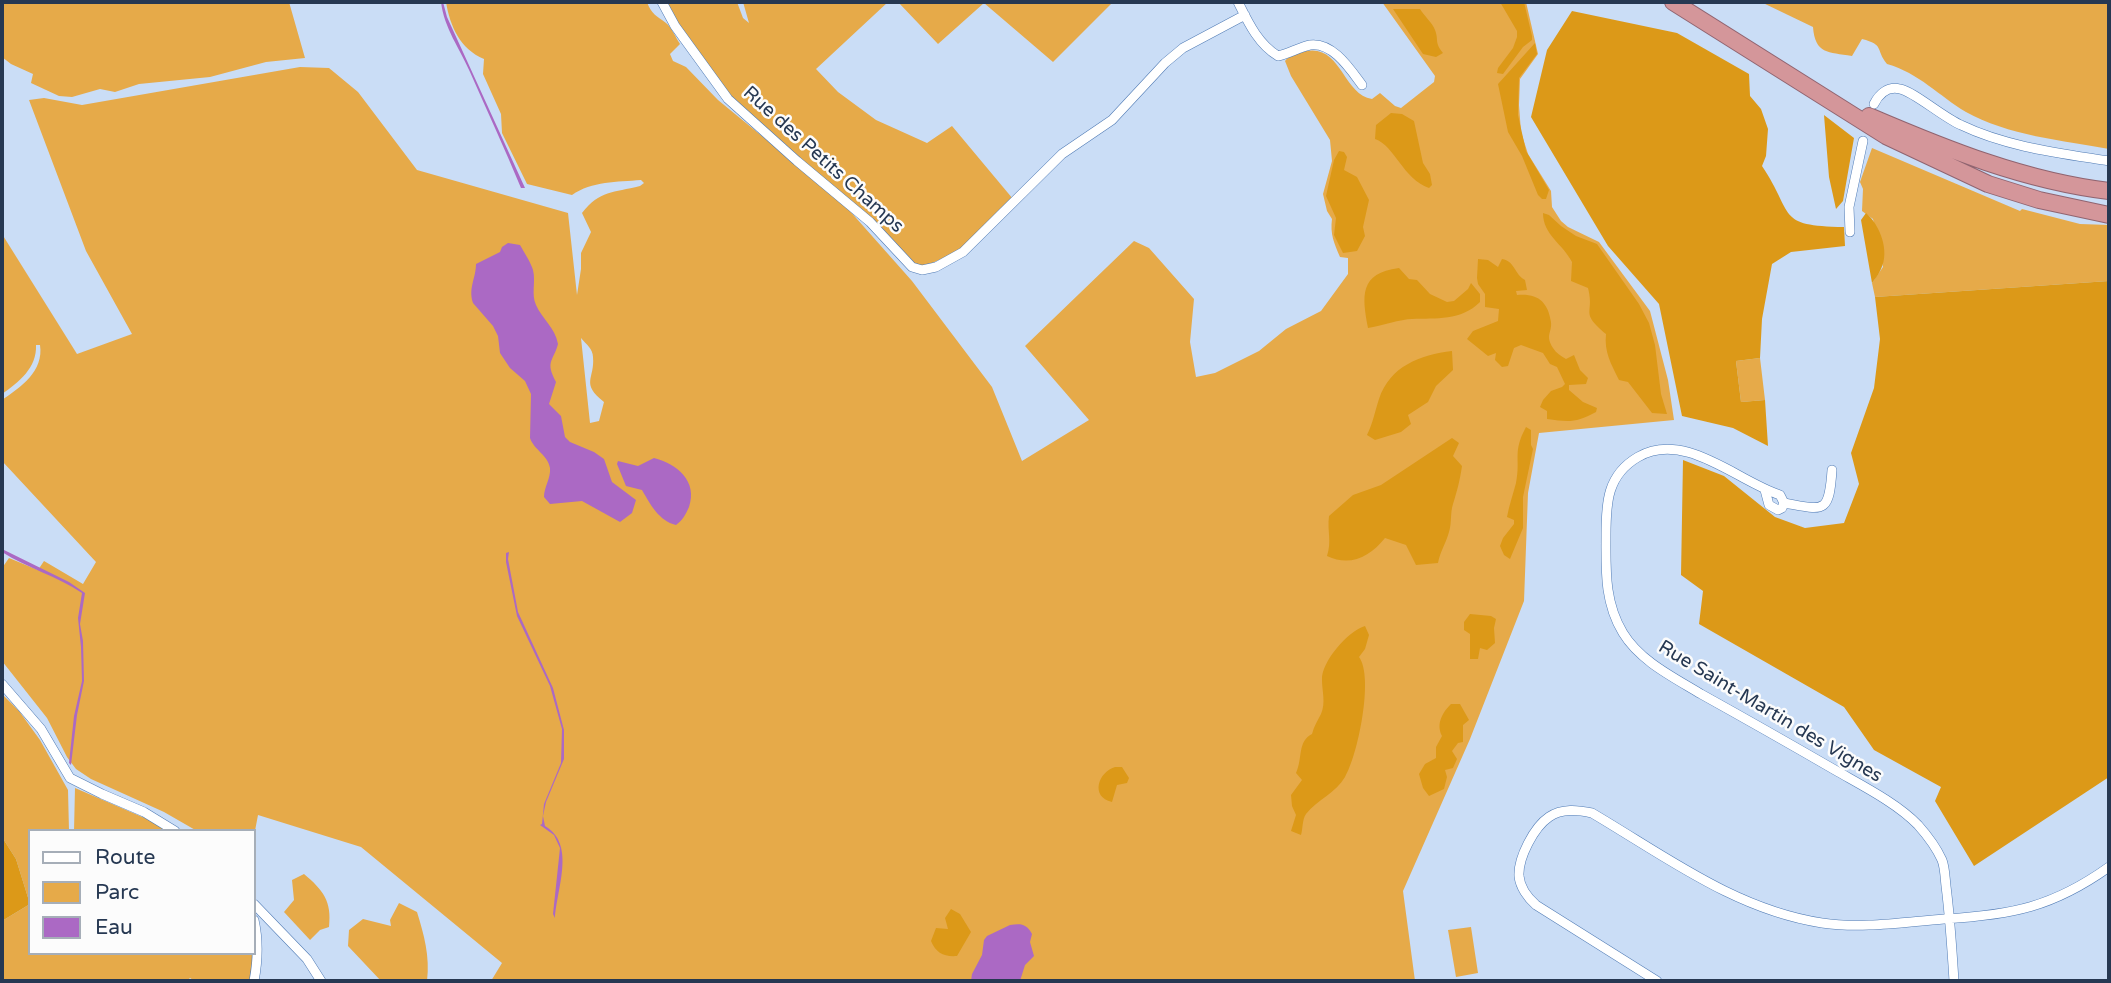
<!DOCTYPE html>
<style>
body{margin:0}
#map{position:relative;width:2111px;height:983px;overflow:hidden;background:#caddf6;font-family:"Varela Round",sans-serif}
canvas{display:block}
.frame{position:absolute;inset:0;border:4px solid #263852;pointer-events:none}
.legend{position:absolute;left:28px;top:829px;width:228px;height:126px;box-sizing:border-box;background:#fcfcfc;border:2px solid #a6aeb8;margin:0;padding:9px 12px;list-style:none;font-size:21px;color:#263852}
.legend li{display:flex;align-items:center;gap:14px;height:35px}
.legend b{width:35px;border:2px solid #a6aeb8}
</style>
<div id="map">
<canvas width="2111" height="983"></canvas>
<div class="frame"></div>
<ul class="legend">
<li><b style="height:9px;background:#fff"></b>Route</li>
<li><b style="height:19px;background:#e6aa49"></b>Parc</li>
<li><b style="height:19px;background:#ab69c4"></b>Eau</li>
</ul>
</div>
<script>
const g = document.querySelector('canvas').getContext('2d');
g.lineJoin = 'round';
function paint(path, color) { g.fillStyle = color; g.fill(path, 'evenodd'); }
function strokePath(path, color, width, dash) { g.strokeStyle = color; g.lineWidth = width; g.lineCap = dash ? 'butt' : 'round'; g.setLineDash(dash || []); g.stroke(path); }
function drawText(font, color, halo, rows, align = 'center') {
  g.font = font + ' "Varela Round",sans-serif'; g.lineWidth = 5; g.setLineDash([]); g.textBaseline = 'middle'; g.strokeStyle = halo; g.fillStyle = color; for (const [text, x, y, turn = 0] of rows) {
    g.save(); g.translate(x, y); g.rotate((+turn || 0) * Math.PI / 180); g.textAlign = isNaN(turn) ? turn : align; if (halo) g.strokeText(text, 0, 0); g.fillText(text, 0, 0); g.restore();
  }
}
paint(new Path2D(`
 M2,2H289L305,58L266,62L210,77L139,84L115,92L100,89L72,97L59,96L31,83L33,74L11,64L2,57Z
 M446,2H647C651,14 657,16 666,23C672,28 676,38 680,44L670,54L673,61L686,67L718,100L841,201L912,281L992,387L1022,461L1089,420L1025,346L1134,241L1149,248L1194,299L1190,342L1196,377L1215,373L1259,351L1286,329L1321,311L1348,274V258L1340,257C1334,243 1330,234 1332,219L1327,211L1323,194L1332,161L1330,140L1291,76L1285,61C1289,56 1293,55 1299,53C1341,38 1341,94 1372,99L1380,93L1395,106L1401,108L1434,82L1435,76L1382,2H1526L1538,54L1520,79L1519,105L1521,132L1528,154L1551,191L1552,207L1561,221L1568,227L1599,242L1650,311L1668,380L1674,420L1539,433L1528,493L1524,601L1470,739L1403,891L1415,981H491L502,963L361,847L258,815L254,836V831H197L164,812L91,779L76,769L67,757L47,718L2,661V568L9,558L38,570L44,561L83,584L96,562L2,461V400C21,387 44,371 40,345H36C37,368 19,382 2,394V234L77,354L132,334L86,251L29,100L44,98L82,105L300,67L329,68L358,92L417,170L568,213L577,295L581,269V253L591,232L582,213C600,190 613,193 640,186L644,183L641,180C617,182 592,181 572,195L527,184L502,133L501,114L483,74L484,59C460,49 450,26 446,2ZM581,338C586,344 593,349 593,357C595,379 580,383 604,402L599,421L590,423Z
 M665,2H737L743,18L749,23L743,2H888L816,69L838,92L876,120L927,143L952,126L1013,199L957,252L923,267L914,263L732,99L705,67Z
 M898,2H1113L1053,62L984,3L938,44Z
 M1761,2H2109V149C2065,141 2006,135 1966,112C1939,96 1919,73 1887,64C1875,49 1885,45 1862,39L1852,56C1828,52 1815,54 1813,27Z
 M1872,148L2020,211L2022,209L2080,224L2109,225V281L1875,297L1872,283L1883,267L1873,219L1862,211L1863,189L1860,182Z
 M1760,358L1765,400L1741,402L1736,361Z
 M2,694L19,711L40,740L68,790L69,831H30V904L16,859L2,837Z
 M75,788L161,825L170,831H74Z
 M304,874C323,890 332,901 329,927L320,930L310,940L284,912L294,900L292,880Z
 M399,903L417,912C424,935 430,956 427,981H381L348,946L349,930L363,919L391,926L390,920Z
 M30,904V953H254L255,961L251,981H195L190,978L187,981H2V921Z
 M1471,927L1478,973L1456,977L1448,930Z`), '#e6aa49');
paint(new Path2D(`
 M1500,2H1524L1532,36V40L1523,47L1503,74L1497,73L1498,68L1513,48L1517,37V31Z
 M1393,9H1420C1424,16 1432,22 1435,30C1439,40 1434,42 1443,53L1436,57L1423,54Z
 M1572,11L1677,33L1749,74L1750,96L1761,109L1768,129L1766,156L1762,166C1795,215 1775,226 1844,227L1845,246L1791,252L1772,264L1762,319L1760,358L1736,361L1741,402L1765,400L1768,446L1733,428L1682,416L1659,304L1608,246L1531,117L1547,50Z
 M1535,43L1537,54L1519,78L1518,115L1526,151L1549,190L1546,199H1542L1538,195L1522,156L1508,132L1498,84Z
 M1391,113L1402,114L1414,121L1423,163L1430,174L1432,185L1429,188C1403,179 1395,146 1375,139L1376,125Z
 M1824,115L1854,138L1843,201L1836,209L1829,177Z
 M1339,151L1344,152L1347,157L1344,170L1357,177L1369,200L1363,227L1365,236L1357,251L1343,253L1334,235L1336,218L1326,196L1334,160Z
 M1543,213L1549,215L1561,226L1576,236L1597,244L1639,304L1649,323L1655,345L1661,394L1667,414L1652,413L1628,382L1619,380C1611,364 1604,352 1606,334C1579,311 1595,315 1588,288L1571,281L1572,262C1563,244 1543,235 1543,213Z
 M1866,213C1880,225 1890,251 1881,269C1879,274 1875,279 1872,283L1861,220Z
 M1478,259L1488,260L1498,267L1502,259C1515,261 1514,274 1525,280L1527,290L1516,291L1517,295C1538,293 1548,302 1551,322C1552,333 1545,335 1553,348C1556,353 1561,356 1566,359L1574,355L1580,370L1588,378L1586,384L1569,385V390L1583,402L1597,408L1596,412C1576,423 1569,422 1547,419V411L1540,407L1543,400L1551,391L1562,387L1565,384L1557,367L1550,364L1543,353L1521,345L1514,348L1508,366L1502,367L1495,360L1496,353L1488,356L1467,339L1473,331L1498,321L1499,309L1485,307V294L1478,284L1477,278Z
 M1399,268L1409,279L1417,280L1430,294L1447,302L1454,301L1468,289L1471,283L1480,294V302C1461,321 1436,318 1412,319C1401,319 1381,326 1368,328C1362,296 1359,273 1399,268Z
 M2109,281V777L1974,866L1935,801L1941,787L1874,750L1844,707L1699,624L1703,591L1681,575L1683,460L1724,476L1775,517L1805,528L1844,523L1859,484L1851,453L1874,388L1880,339L1875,297Z
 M1452,351L1453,370L1436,386L1428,402L1408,415L1411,424L1401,432L1375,440L1367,435C1373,423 1375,411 1379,399C1390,366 1420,355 1452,351Z
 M1526,427L1531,430V445L1533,449L1523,497V528L1510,559L1504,555L1500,546L1503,538L1514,524V520L1507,517C1509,506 1513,494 1516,483C1521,458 1512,453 1526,427Z
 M1452,438L1459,443L1453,456L1462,466C1460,480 1457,491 1453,504C1450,513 1452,523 1449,532C1446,543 1440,552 1438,563L1416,565L1406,545L1385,538C1370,557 1350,567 1327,556C1332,541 1327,531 1329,516L1353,495L1381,485Z
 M1470,614L1491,616L1496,619L1494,628L1495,643L1487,650L1480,648L1478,659H1470V634L1464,630V622Z
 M1365,626L1369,635L1365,649L1359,657C1374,677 1358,755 1345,777C1336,793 1317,800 1306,814C1302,820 1303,828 1301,835L1291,831L1296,815L1292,806L1291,795L1302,780L1296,773C1303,758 1297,742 1312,734C1314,726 1318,720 1321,714C1326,703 1322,691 1322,680C1321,662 1348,631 1365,626Z
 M1451,704H1460L1469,720L1463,725V742L1458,743L1452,751L1457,759L1453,768L1445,770L1447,777L1444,789L1429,796L1423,788L1419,774L1425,764L1436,758V747L1442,736C1436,724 1442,713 1451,704Z
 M1115,767H1122L1129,778L1127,783L1117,785L1112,802C1090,797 1098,772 1115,767Z
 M2,837L16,859L30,904L2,921Z
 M951,909L960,914L971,932L957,956C944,957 936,953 931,941L936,928L948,929L945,918Z`), '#dc9918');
paint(new Path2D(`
 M441,2H443L447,17L525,188H521C505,149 487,111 470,72C460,49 444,28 441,2Z
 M508,243L520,245C524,252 531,263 533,270C536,282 531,294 536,305C542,319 555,327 558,344C553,362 545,361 556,382L549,404L561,416L565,437L570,442L594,452L604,459L612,482L636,500L632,513L620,522L582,501L550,504L544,497C544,487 551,478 550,468C548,455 534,450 530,438L531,394L525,381L510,368L500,353L498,336L493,326L473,303C468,288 476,278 476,264L500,252L502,247Z
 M654,458C677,464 698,481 689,507C686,514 682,521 676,525C659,521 650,504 642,490L626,486L617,464L618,461L638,466Z
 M2,549L69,582L85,593L80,624L83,641L84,681L77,715L71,765L69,763L74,716L82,681L81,647L78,618L82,593C57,576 27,568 2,552Z
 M509,552L508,559L518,612L553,688L564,730V759L546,802L543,816L545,826C576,844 557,888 555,918L553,914L560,848L554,835L540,825L542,824L544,804L561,763L562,729L550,686L517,616L506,562V553Z
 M1010,925C1021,923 1027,924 1032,934L1030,942L1034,956L1025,965L1020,981H971L972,974L982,955L984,940L987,936Z`), '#ab69c4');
const minor = new Path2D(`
 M662,2L675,26L728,99L797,161L870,222L912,267L922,270L936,267L963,252L1062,154L1112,120L1165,63L1183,48L1245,15
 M1238,2C1248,22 1258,44 1278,56C1288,54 1300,47 1310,45C1333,42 1350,69 1362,85
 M1874,104C1879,94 1888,86 1900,89C1913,91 1944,118 1961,125C2007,147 2059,153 2109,161
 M1850,232L1849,207L1863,141
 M1765,490L1769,505L1778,510L1782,508L1784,503L1780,495C1737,481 1685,430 1638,457C1607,475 1606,503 1606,535C1606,569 1604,602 1623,633C1640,661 1673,677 1701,694C1746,719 1790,744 1835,770C1861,785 1897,803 1918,825C1926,834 1937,849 1942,860C1945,868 1945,878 1946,886C1950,918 1952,949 1954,981
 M1784,503C1824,510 1829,515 1832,470
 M2,684L41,729L70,778L102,794L144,812L175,831
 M254,904L307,959L321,981
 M254,920C259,942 258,960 254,981
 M1657,981L1536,905C1528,898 1520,887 1519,876C1518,858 1534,827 1549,817C1562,808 1578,810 1592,813C1665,856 1736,910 1822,923C1862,929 1904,922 1944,919C2012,915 2053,907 2109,867`);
const trunk = new Path2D(`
 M1673,2L1886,136L1988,184L2039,200L2109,215
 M1869,116C1946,149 2025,181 2109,191`);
strokePath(minor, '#4f7ab4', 10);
strokePath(trunk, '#906470', 18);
strokePath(minor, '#fff', 9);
strokePath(trunk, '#d4969a', 16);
drawText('19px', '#263852', '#fcfcfc', [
 ["Rue des Petits Champs",823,160,42],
 ["Rue Saint-Martin des Vignes",1770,712,31]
]);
</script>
